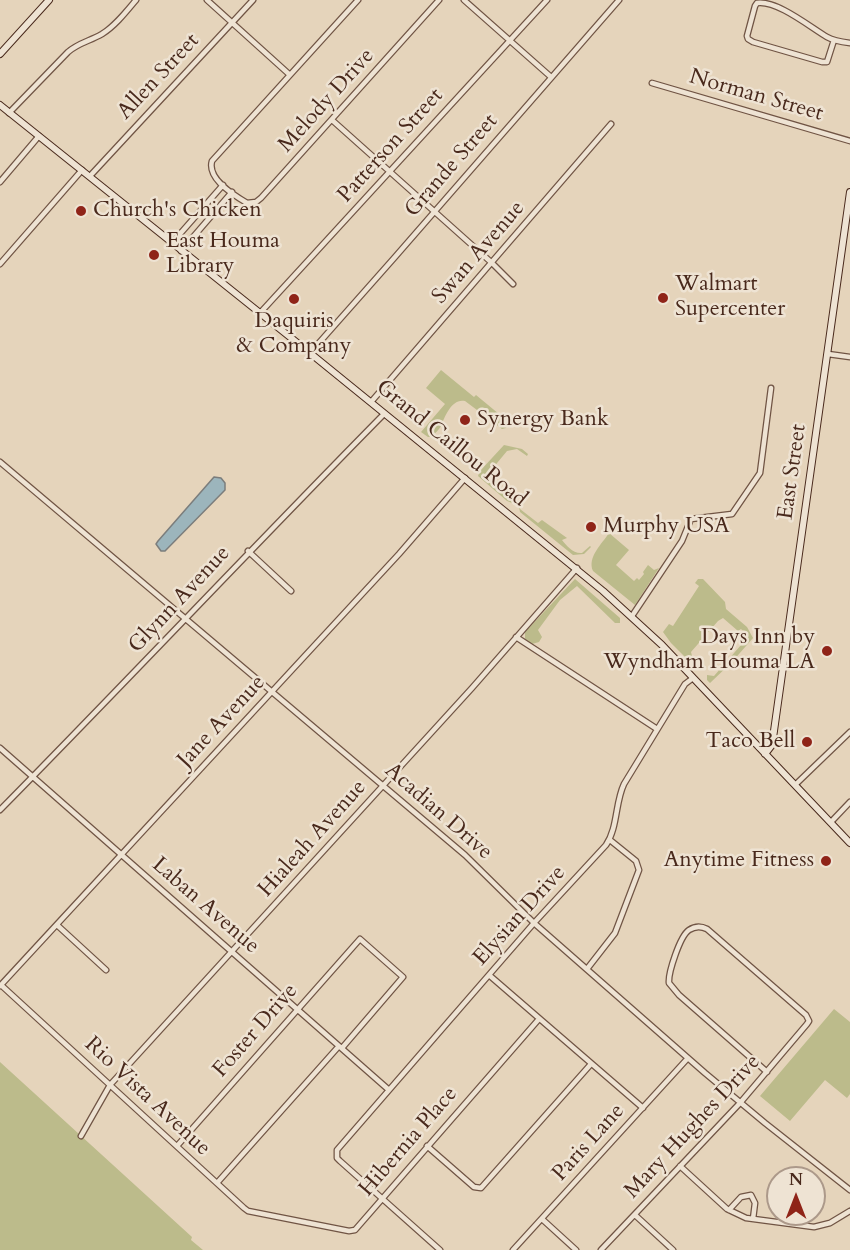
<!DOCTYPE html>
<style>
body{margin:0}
#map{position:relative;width:850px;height:1250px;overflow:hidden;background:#e5d4bb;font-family:Cardo,serif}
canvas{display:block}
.north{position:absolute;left:766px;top:1166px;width:60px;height:60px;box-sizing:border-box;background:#eee3d3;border:2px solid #ac998a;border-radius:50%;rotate:0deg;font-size:16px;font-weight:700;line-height:24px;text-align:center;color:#49291c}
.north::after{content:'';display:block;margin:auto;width:21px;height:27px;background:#8f2418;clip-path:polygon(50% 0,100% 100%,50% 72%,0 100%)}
</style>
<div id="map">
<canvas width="850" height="1250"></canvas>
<div class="north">N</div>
</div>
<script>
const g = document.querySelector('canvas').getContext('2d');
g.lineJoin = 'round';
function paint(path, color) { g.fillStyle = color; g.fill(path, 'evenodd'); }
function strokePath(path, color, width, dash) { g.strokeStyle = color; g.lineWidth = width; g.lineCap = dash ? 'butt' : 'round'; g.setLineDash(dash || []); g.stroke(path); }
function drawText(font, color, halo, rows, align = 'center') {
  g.font = font + ' Cardo,serif'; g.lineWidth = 5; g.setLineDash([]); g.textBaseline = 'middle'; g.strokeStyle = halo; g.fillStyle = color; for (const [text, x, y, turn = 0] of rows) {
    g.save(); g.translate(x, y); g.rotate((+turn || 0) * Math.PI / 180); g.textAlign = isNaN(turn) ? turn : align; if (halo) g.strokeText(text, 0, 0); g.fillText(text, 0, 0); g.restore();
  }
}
paint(new Path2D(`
 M441,370L474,397L476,395L505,419L508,423L506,428L502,429L493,422L492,414L490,415L489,419L465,401C452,398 445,416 441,426C439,430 434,434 431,437H428L421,432L445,404L426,388Z
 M504,445L522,449L528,454L527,456L517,449L507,451L488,474L489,482L504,494L509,495L508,499L514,498L515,500L512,503L507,501L478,476L480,471Z
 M522,504L520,509L538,523L542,520L567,538L562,540C566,545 573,554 582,553L590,546L591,547L584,554L573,555L520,512L519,507Z
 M609,533L629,550L616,565L634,581L637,578L639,580L644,574L643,572L648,565L654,570L659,568L635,605L593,571C587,557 602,544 609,533Z
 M575,579L620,618V623H615L577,586L560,600L538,630L542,637L539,642L532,644L525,639V632Z
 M698,579H703L725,602L726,609L747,627L753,638L732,662L710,683L707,680V675L714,676L741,645L738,640L745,633L741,629L738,631L723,618L718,621L691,652L692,656L701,665V668L698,670L671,643L663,632L669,624L673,626L699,586L695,583Z
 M834,1009L850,1022V1094L847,1098L825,1080L790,1121L760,1096Z
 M0,1062L192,1237L191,1240L203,1250H0Z`), '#bcbb8b');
const water = new Path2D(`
 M214,477L221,478L225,483V490L165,551H161L156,544L158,541Z`);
paint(water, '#9cb5bc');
strokePath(water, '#7b7d7c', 1.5);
const street = new Path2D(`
 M207,0L290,75
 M358,0L212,161C207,178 233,195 247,203L256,202L261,198L439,0
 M464,0L551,77
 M834,40L827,62H822L753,42L748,39L747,36L755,6L757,3C777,0 810,27 827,37C834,41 842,42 850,43
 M652,83L850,141
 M9,113L68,52C78,43 90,41 102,34C115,26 126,12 136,0
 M332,120L492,263L513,284
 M90,176L253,0
 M0,182L39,136
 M172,243L223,185
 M181,251L232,192
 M0,264L82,170
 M260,313L547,0
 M310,353L395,257L619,0
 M828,354L850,357
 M371,402L611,124
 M0,462L465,855L534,923L705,1073L765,1123L850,1190
 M248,551L291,591
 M632,616L682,541L691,519L732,514L760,473L771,388
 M516,637L657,729
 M0,748L389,1090
 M795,785L850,732
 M0,810C129,679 255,545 384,414
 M831,822L850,802
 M57,925L106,970
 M587,969L615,933L639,870L636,861L610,840
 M489,975L643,1108
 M1,985L244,1208L248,1211L349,1231L355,1230L539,1019
 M0,986L399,554L465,478
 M81,1136L110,1085L472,688L577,568
 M177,1146L360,939L403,977L342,1048
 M427,1146L474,1187L481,1188L591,1064
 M680,1166L727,1209L746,1218L814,1227L830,1223L850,1211
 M217,1183L339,1046
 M729,1210L741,1197L751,1195L755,1203L753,1219
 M635,1215L673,1250
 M542,1219L576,1250
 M440,1250L340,1161L337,1158V1150L534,923L606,845C618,827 615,803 624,784L685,684L693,678
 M513,1250L688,1058
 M601,1250L740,1103L807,1024L809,1021L806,1015L707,929C701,926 695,926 689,930C680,936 668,973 669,983L679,995L767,1072`);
const secondary = new Path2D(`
 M0,54L49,0
 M0,105L310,353L603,591L662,645L850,843
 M765,754L772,745L850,192`);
strokePath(street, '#705444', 7);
strokePath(secondary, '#49291c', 8);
strokePath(street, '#eee3d3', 4.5);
strokePath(secondary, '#eee3d3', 6);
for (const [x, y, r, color] of [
 [81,211,6,"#8f2418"],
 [154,255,6,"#8f2418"],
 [663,298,6,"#8f2418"],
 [294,299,6,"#8f2418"],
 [465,420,6,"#8f2418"],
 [591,527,6,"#8f2418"],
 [827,651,6,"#8f2418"],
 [807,742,6,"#8f2418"],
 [826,861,6,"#8f2418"]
]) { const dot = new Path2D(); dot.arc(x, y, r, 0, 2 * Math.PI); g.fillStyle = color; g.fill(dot); strokePath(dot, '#eee3d3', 2); }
drawText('22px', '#49291c', '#eee3d3', [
 ["Allen Street",159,77,-47],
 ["Norman Street",756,96,16],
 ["Melody Drive",327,101,-48],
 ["Patterson Street",391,146,-48],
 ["Grande Street",452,166,-49],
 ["Swan Avenue",479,253,-49],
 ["Grand Caillou Road",451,444,39],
 ["East Street",793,472,-82],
 ["Glynn Avenue",180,600,-47],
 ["Jane Avenue",222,722,-47],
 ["Acadian Drive",438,812,41],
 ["Hialeah Avenue",313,839,-48],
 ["Laban Avenue",205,906,41],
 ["Elysian Drive",520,916,-48],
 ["Foster Drive",256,1031,-49],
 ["Rio Vista Avenue",147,1097,43],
 ["Mary Hughes Drive",693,1127,-47],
 ["Hibernia Place",409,1142,-49],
 ["Paris Lane",589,1143,-48]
]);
drawText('22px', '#49291c', '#eee3d3', [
 ["Church's Chicken",93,211],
 ["East Houma",166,242],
 ["Library",166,267],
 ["Walmart",675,285],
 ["Supercenter",675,310],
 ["Daquiris",294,322,"center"],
 ["& Company",294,347,"center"],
 ["Synergy Bank",477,420],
 ["Murphy USA",603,527],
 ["Days Inn by",815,638,"right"],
 ["Wyndham Houma LA",815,663,"right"],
 ["Taco Bell",795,742,"right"],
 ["Anytime Fitness",814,861,"right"]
], 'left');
</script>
